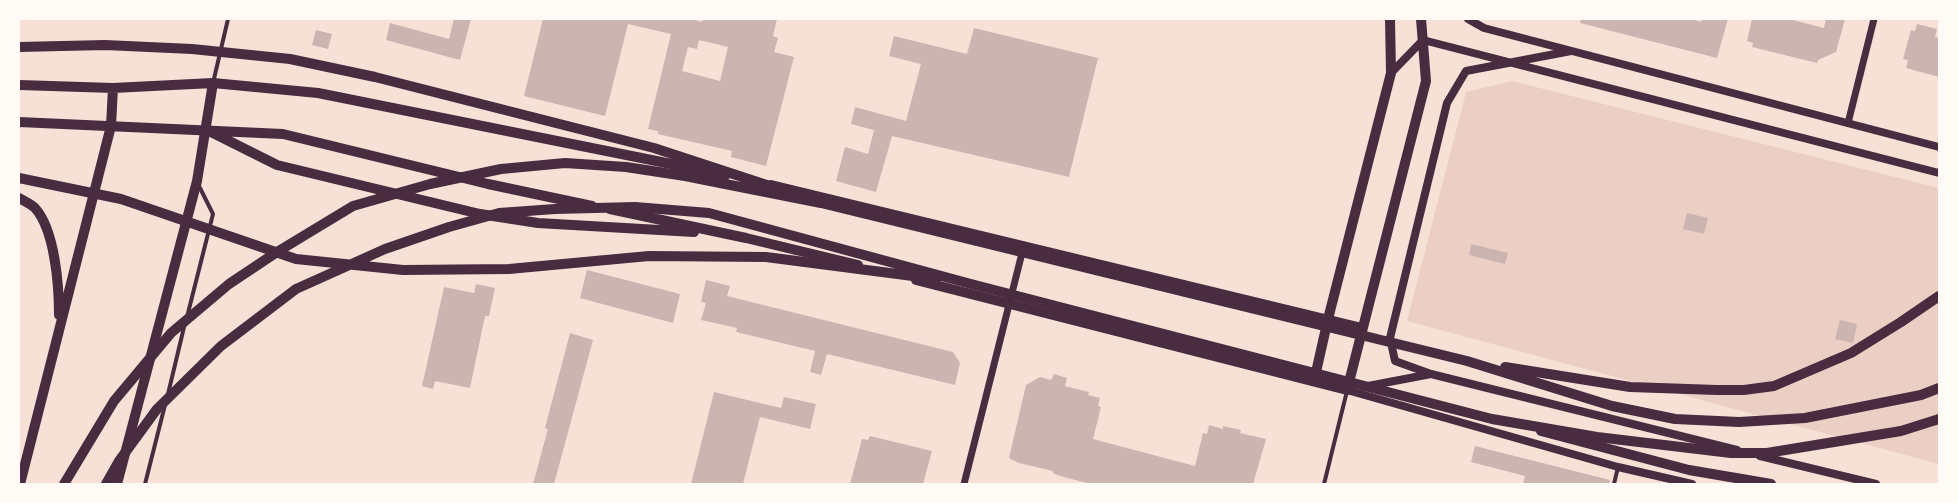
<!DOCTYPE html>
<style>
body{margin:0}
#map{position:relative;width:1958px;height:503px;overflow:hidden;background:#f7e1d7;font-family:"IBM Plex Serif",serif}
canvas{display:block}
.frame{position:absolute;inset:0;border:20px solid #fffaf5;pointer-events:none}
</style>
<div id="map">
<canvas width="1958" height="503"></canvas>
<div class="frame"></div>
</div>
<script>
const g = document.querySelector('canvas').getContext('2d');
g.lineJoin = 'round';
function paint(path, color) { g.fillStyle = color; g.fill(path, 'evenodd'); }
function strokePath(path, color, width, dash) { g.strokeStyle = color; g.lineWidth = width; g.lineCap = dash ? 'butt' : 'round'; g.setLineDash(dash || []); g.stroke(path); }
paint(new Path2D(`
 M1512,81L1939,188V464L1407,321L1466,92Z`), '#ebcfc5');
paint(new Path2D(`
 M454,19H471L460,60L386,40L390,23L449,39Z
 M543,19H691L702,22L703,19H777L773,36L778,38L774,52L794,57L766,166L731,157L732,151L658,134V131L648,129L671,34L628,24L605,116L524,96ZM699,40L728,47L720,81L682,71L688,47L697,49Z
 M1581,19H1691L1701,22L1702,19H1728L1717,58L1580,23Z
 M1752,19H1789L1824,28L1826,19H1845L1836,52L1818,60L1817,63L1752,47L1753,43L1747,41Z
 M1917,24L1937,29L1935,37L1939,38V77L1906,68L1908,60L1903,59L1911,30L1915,31Z
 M974,28L1098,58L1069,177L892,136L876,192L836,181L845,147L868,154L874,130L851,124L855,107L906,121L921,64L889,56L894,36L967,54Z
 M316,30L332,34L328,49L312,45Z
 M1687,213L1708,218L1704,234L1683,229Z
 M1471,244L1508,253L1505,264L1469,255Z
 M587,270L680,294L673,323L580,298Z
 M706,280L730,286L727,296L953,352L960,363L955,385L827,354L821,375L810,372L815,351L736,332L737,328L701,320L706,303L701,302Z
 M476,284L495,288L489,316H485L470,388L435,381L433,389L422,386L444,287L474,293Z
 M1840,320L1857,324L1853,343L1835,339Z
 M570,333L593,340L554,484H533L548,429L545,428Z
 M1054,374L1067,378L1065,386L1089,392L1088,395L1100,398L1098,406L1101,407L1093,439L1195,466L1203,433L1207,434L1209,425L1223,429V426L1241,430L1240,433L1266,439L1253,484H1091L1060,476L1053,473V471L1019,463L1009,458L1026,385L1040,377L1051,380Z
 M714,392L781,408L784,397L816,404L810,429L760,417L743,484H691Z
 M870,436L932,451L923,484H850L862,439L868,440Z
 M1475,446L1610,480L1609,484H1523L1525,476L1471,462Z`), '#ccb4b1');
strokePath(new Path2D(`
 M213,83L228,19
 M187,317L213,214L198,184
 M168,394L185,323
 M145,484L165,405
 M1324,484L1347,391
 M1614,484L1618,467`), '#4a2c40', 4);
strokePath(new Path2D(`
 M1848,123L1874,19
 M964,484L1023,249`), '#4a2c40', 7);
strokePath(new Path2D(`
 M1468,19L1484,28L1939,147
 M1571,51L1466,71L1447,103L1390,338L1395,361L1431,374L1737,450
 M1391,73L1423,40L1939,173
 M1368,386L1431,374
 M1347,390L1618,467L1692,484
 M1760,456L1876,484`), '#4a2c40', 8);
strokePath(new Path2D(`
 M19,85L113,88L213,83L318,93L726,175
 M19,122L283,134L488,184L592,206
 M209,131L277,165L480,214L538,223L694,232
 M771,185L1362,328
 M19,198C24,201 31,204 35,208C55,230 59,286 59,315
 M610,209L746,238L858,265
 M916,280L1347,390L1426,81L1421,19
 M1314,381L1328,319L1391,73L1390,19
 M1541,431L1689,470L1771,484
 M20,484L111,126L113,88
 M117,484L197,181L213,83`), '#4a2c40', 10);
strokePath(new Path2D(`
 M19,47L105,45L192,49L290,59L375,77L654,148L779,189
 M19,178L121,199L296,259L403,270L509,269L649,256L766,257L936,279
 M1505,367L1630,387L1717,390H1744L1774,386L1851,353L1901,322L1939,296
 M64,484L114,401L171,333L229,284L277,252L353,206L430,184L501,169L565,163L626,167L685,176L821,203L1467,361L1612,406L1675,419L1739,422L1805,418L1921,395L1939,388
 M106,484L119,461L157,409L221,346L296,289L385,249L449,227L499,213L555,209L635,207L709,213L971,284L1492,419L1597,437L1731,453H1767L1901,431L1939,419`), '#4a2c40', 10);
</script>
